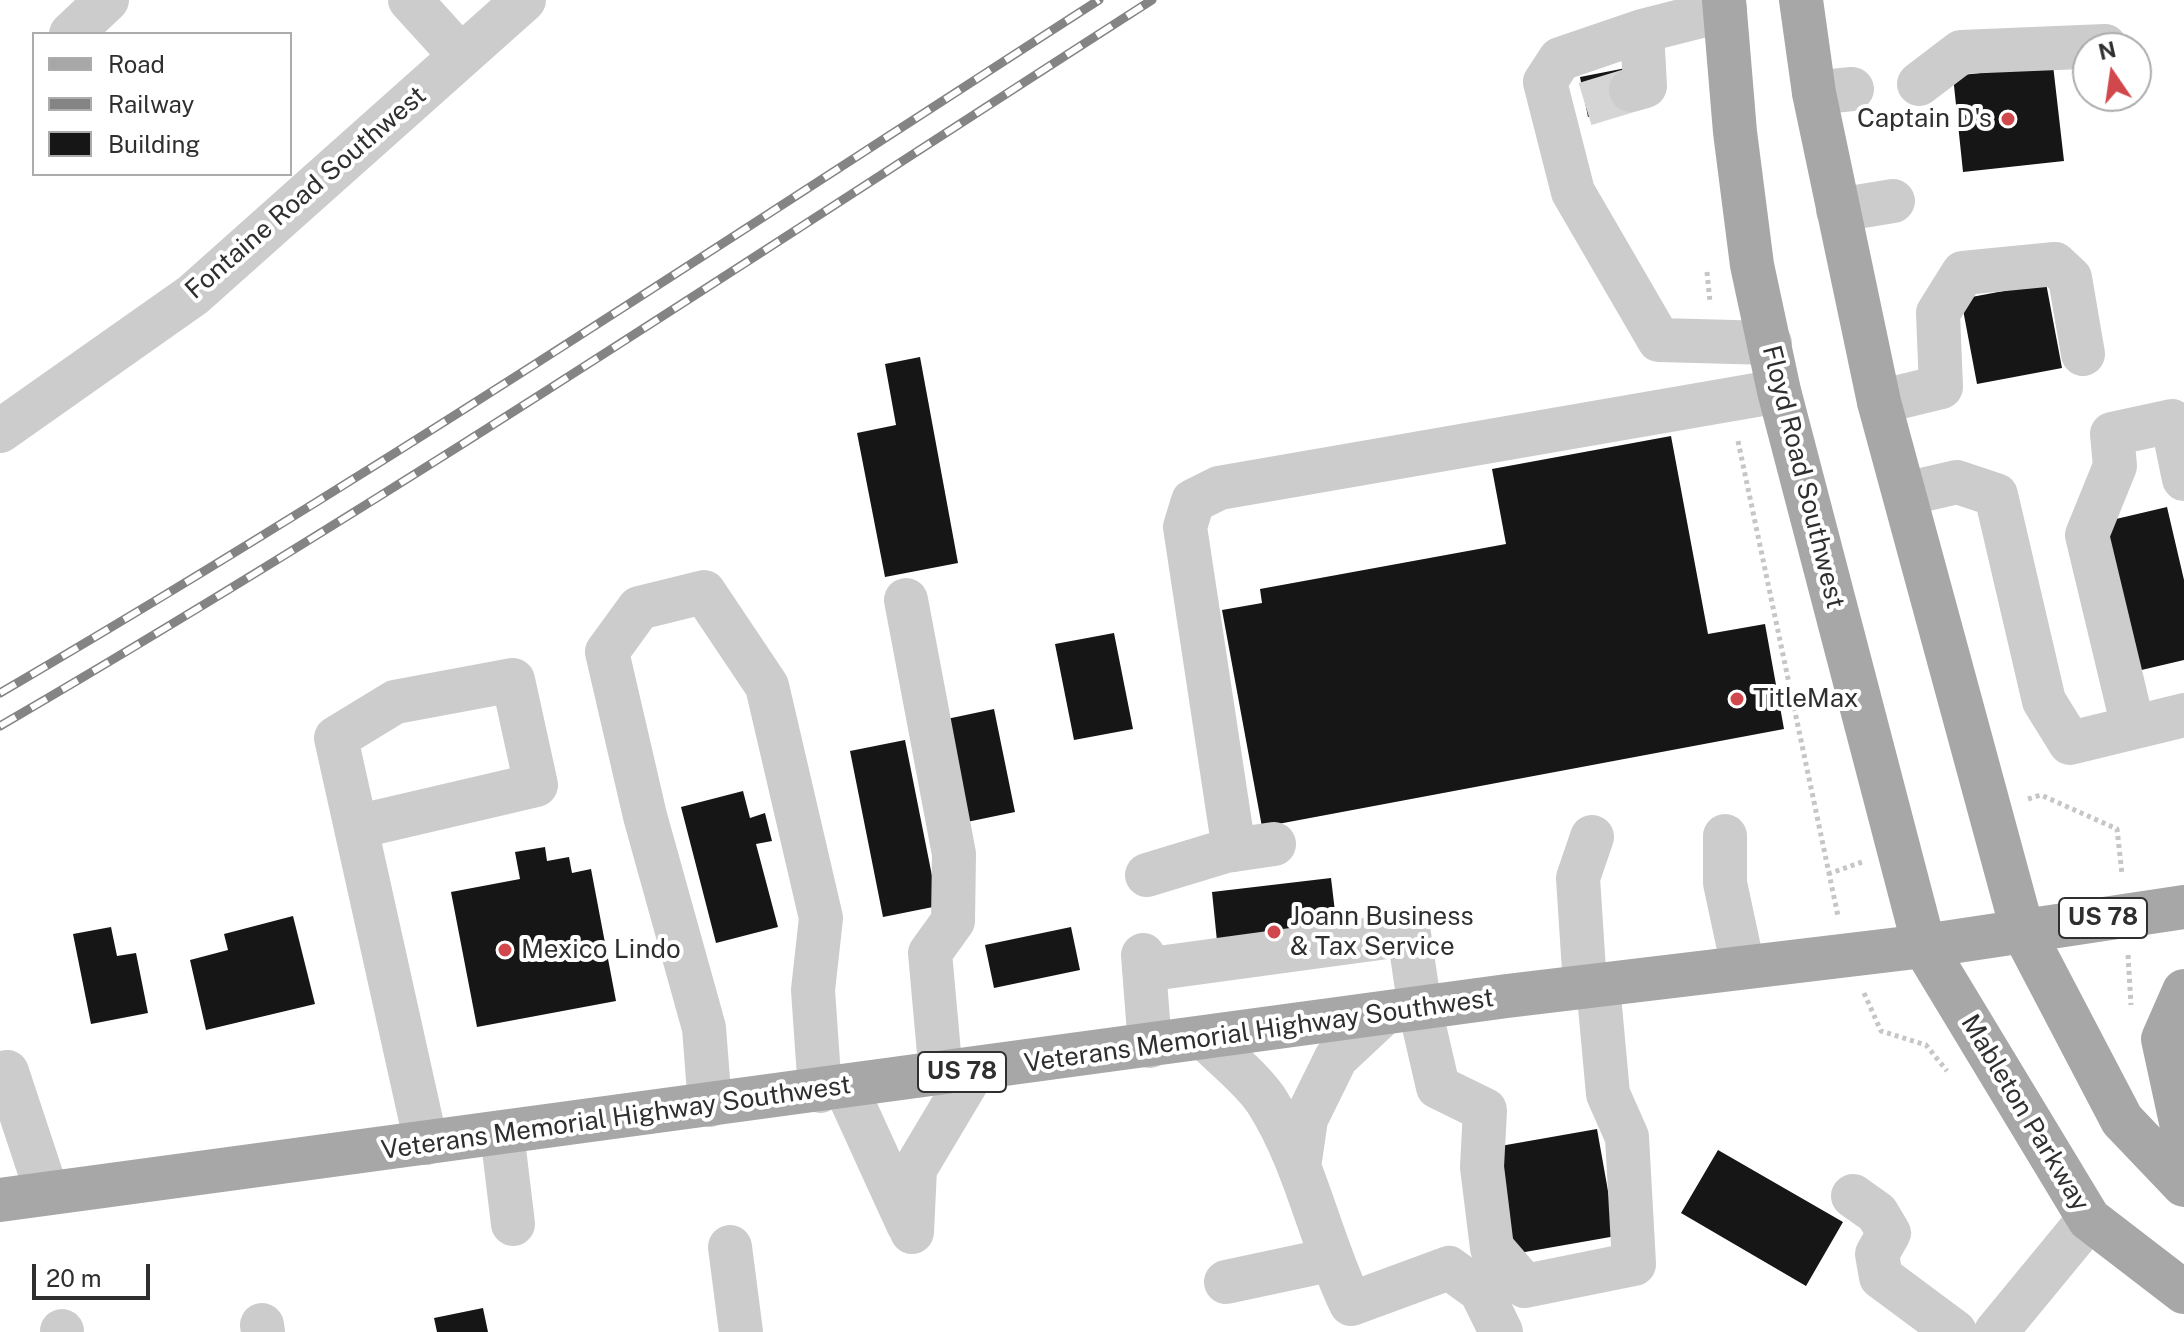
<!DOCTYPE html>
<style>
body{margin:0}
#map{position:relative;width:2184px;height:1332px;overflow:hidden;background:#fff;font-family:"Public Sans",sans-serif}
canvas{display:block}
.legend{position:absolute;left:32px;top:32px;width:260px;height:144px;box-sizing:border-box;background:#fff;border:2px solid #acacac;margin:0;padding:10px 14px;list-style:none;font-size:24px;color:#2f2f2f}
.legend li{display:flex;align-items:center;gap:16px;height:40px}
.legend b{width:40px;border:2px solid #acacac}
.north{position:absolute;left:2072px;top:32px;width:80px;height:80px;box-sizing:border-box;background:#fff;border:2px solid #acacac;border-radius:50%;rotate:347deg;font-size:22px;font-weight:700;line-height:32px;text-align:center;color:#2f2f2f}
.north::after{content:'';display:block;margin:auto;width:28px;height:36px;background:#d0484c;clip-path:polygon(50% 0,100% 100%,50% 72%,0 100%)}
.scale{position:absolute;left:32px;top:1264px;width:118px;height:36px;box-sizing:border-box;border:4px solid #2f2f2f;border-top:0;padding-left:10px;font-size:24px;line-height:28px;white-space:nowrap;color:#2f2f2f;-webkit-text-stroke:6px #fff;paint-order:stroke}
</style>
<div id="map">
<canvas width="2184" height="1332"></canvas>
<ul class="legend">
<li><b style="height:10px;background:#a7a7a7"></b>Road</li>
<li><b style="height:10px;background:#848484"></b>Railway</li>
<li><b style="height:22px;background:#161616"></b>Building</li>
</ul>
<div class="north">N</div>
<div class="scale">20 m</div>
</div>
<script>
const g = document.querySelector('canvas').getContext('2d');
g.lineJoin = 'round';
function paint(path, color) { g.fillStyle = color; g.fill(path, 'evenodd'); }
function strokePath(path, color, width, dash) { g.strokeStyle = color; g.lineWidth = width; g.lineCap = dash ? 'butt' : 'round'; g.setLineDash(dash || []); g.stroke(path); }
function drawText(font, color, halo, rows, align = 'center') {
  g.font = font + ' "Public Sans",sans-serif'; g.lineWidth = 8; g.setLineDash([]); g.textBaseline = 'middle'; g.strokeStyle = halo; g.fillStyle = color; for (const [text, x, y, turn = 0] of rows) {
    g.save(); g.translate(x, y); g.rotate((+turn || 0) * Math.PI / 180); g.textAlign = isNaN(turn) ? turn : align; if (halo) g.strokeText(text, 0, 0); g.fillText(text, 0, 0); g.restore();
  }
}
paint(new Path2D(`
 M2053,65L2064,161L1963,172L1953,76Z
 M1626,68L1634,108L1588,117L1580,77Z
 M2046,283L2062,368L1977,384L1961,299Z
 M920,357L958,563L885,577L857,433L896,425L885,364Z
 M1671,436L1708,634L1765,624L1784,729L1262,827L1222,610L1262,603L1260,589L1506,544L1492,469Z
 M2167,507L2184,580V660L2133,672L2099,523Z
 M1114,633L1133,729L1074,740L1055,644Z
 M994,709L1015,812L962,823L942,720Z
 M905,740L938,906L883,917L850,751Z
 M743,791L750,818L765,813L772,841L756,844L778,927L716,943L681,807Z
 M545,847L547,861L569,857L572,873L591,869L616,1001L477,1027L451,892L520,879L515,852Z
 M1331,878L1338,937L1218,951L1212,892Z
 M293,916L315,1004L206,1030L190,960L228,950L224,934Z
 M111,927L117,956L136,953L148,1013L91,1024L73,934Z
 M1071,927L1080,970L994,988L985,945Z
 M1597,1129L1616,1236L1508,1255L1489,1148Z
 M1718,1150L1843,1222L1806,1286L1681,1213Z
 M483,1308L488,1332H437L434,1318Z`), '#161616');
strokePath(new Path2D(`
 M1585,104L1631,90`), '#d5d5d5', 44, [44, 22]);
strokePath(new Path2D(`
 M1707,272L1710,302
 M1738,441L1838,916
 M2028,799L2041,795L2117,829L2122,874
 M1828,874L1862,862
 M2128,955L2131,1005
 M1864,993L1881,1031L1926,1045L1947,1071`), '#c6c6c6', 5, [4, 4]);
strokePath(new Path2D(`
 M410,0L461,56
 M1725,10L1642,31L1560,59L1545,82L1573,192L1659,340L1770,343
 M71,34L107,0
 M1919,84L1961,52L2105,46
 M1631,90L1645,86L1642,31
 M1814,93L1852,89
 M1838,210L1893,201
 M1879,402L1941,387L1938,313L1963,273L2055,264L2070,278L2083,354
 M0,431L193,295L524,0
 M1905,494L1957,482L1996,495L2044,701L2070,743L2184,715
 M906,600L954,854L953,921L930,953L941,1075
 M2133,727L2087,535L2115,466L2112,434L2172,421L2184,479
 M356,827L536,785L513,680L395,702L336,738L426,1143
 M1725,836V883L1743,967
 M1234,850L1185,527L1193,501L1219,488L1779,391
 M1147,875L1226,851L1274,844
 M1143,955L1150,1046
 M1144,970L1409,934L1420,1009L1438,1087L1485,1110L1482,1167L1492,1248L1525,1286L1634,1264L1627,1137L1608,1094L1598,985
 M1585,986L1578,878L1592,837
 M1206,1039C1225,1058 1251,1078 1266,1100C1306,1162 1319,1238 1351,1304L1449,1268L1481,1291L1501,1332
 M0,1074L7,1072L47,1193
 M846,1088L908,1224
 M710,1105L704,1028L645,816L607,652L639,608L704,592L767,686L821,918L813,990L820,1091
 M502,1133L513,1224
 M1299,1167L1306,1119L1336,1058L1383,1014
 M1853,1196L1877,1213L1889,1233L1877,1254L1881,1277L1955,1332
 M912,1232L915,1169L974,1070
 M730,1247L741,1332
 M1226,1282L1329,1260
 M262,1325L263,1332
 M62,1331V1332
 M1996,1332L2089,1219`), '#ccc', 44);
strokePath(new Path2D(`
 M1724,0L1735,132L1752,265L1779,391L1924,946L2089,1219L2184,1292
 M1801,0L1814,93L1879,402L2022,929L2122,1120L2184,1185
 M2184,991L2163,1039L2184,1136
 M0,1200L1507,996L1924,946L2184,907`), '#a7a7a7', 44);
const rail = new Path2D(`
 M0,693C374,475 735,234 1099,0
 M0,726C392,498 770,245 1152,0`);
strokePath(rail, '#848484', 9);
strokePath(rail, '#fff', 6, [18]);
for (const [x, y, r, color] of [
 [2008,119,8,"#d0484c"],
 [1737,699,8,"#d0484c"],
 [1274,932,8,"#d0484c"],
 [505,950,8,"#d0484c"]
]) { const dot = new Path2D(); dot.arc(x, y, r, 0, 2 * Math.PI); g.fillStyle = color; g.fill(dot); strokePath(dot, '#fff', 3); }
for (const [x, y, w] of [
 [2103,918,88],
 [962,1072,88]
]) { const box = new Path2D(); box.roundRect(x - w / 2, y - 20, w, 40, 6); g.fillStyle = '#fff'; g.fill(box); strokePath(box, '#2f2f2f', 2); }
drawText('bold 24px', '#2f2f2f', null, [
 ["US 78",2103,918],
 ["US 78",962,1072]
]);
drawText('26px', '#2f2f2f', '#fff', [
 ["Captain D's",1992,119,"right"],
 ["TitleMax",1753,699],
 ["Joann Business",1290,917],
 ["& Tax Service",1290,947],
 ["Mexico Lindo",521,950]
], 'left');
drawText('26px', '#2f2f2f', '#fff', [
 ["Fontaine Road Southwest",306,193,-41],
 ["Floyd Road Southwest",1803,477,76],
 ["Veterans Memorial Highway Southwest",1259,1031,-8],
 ["Mableton Parkway",2025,1113,59],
 ["Veterans Memorial Highway Southwest",616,1118,-8]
]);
</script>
